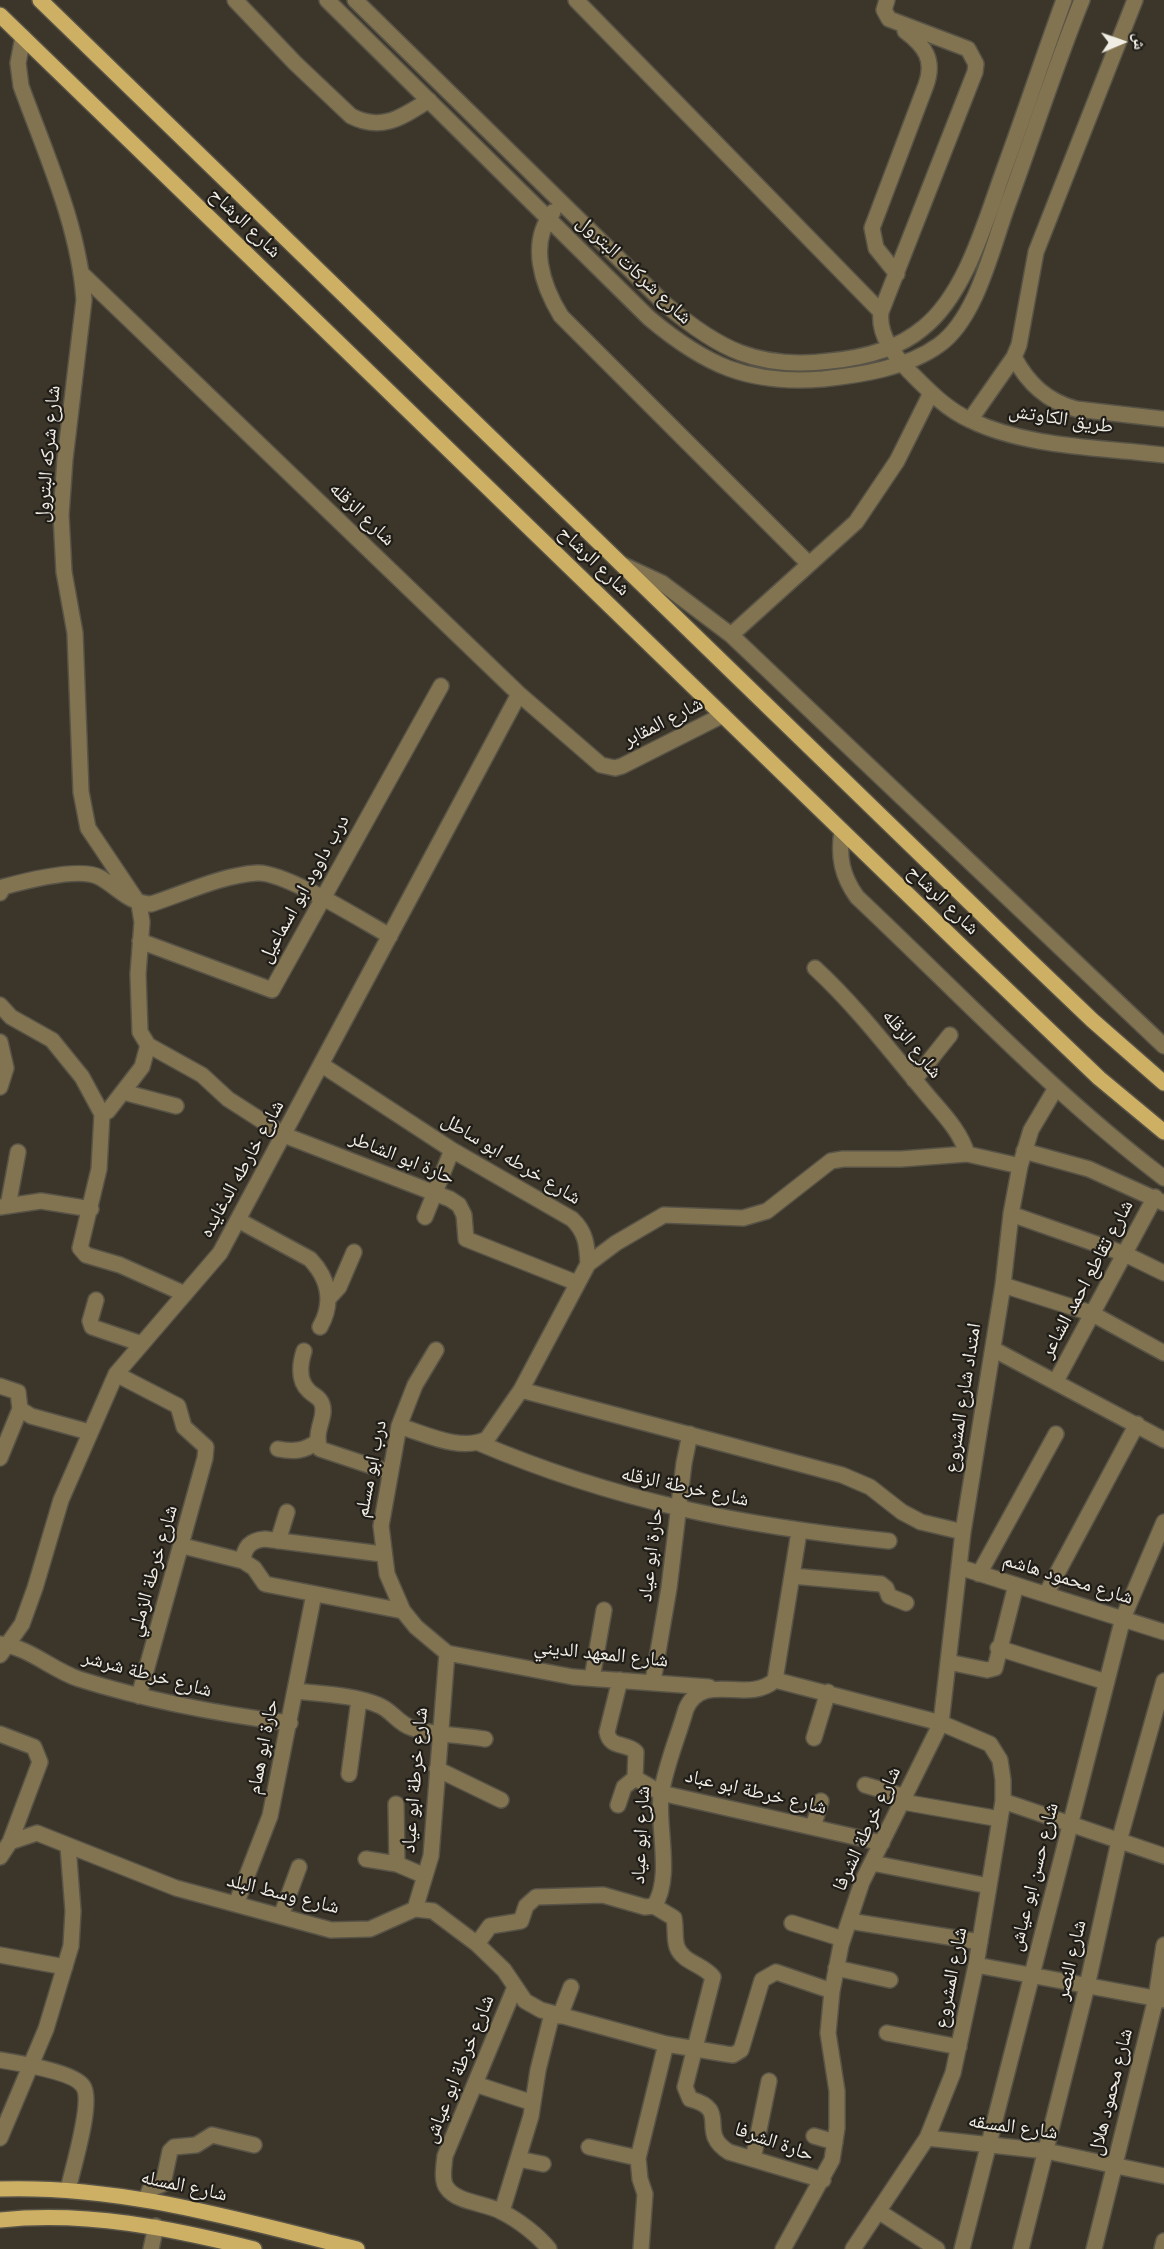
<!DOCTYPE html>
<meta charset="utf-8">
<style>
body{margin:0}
#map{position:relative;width:1164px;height:2249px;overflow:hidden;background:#3b3629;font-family:"PT Serif","Noto Naskh Arabic",serif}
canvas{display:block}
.north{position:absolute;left:1092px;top:12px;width:60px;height:60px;-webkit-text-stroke:4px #201d18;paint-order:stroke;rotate:88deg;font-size:16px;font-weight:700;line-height:24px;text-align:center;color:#f0ede5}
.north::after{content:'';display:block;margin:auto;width:21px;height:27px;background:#f0ede5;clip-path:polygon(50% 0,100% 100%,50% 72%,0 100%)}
</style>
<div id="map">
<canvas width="1164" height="2249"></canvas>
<div class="north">ش</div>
</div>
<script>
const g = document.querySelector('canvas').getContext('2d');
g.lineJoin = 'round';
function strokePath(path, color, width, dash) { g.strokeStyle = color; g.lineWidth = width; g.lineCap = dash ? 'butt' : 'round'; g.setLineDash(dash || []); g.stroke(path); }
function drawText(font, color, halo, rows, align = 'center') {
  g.font = font + ' "PT Serif","Noto Naskh Arabic",serif'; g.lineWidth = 4.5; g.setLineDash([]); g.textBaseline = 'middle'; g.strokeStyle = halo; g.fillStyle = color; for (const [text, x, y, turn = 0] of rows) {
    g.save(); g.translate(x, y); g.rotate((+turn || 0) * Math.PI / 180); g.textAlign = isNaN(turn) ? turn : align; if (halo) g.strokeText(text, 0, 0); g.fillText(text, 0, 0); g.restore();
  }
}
const minor = new Path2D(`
 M235,0L295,63L351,116C382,132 402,117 429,100
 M327,0L649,318C705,365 748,385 823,379C861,375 907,368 939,345C977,318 992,247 1008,204C1033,136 1055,67 1082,0
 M355,0L665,304C718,349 758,370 830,361C862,358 898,349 923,328C967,293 986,218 1005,167C1025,112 1044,55 1064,0
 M576,0L881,312
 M887,0L884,10L889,19L968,49L976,64L975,72L881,312C878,335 894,355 910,372C928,390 946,409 970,420C1028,448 1101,447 1164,455
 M23,37L18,63L21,86C46,155 79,226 84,300L65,459L61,515L64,572L75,633L81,792L88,828L139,904L142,922L138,974L140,1032L148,1045L202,1075L228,1099L284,1135L450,1199L459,1205L464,1215L466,1239L577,1283
 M553,212C528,243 542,285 561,316L809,564
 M82,274L519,694L601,765L615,768L622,766L723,715
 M897,274L876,248L872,228L926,85C935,60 925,46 905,31
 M1014,357C1028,384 1047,401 1076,409L1164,419
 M970,420L1014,357L1019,345L1036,252L1135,0
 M621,564L662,583L731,635L1164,1046
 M731,635L856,522L897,461L931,393
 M842,831C838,857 842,876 857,897C958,992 1053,1094 1164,1178
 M0,893L3,887C25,881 79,867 99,877C118,887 128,903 151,904C185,893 222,875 257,873C284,871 363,921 390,936
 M140,941L272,990L441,686
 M815,968C855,1005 888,1048 923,1090C939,1110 960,1129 967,1154
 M0,1005L11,1017L52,1040L82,1077L102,1114L108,1111L142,1067L148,1045
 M0,1042L6,1068L0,1087
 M322,1065L452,1150L572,1219C586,1232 587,1245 588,1264L521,1390L487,1439C460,1452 426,1434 399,1426
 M914,1080L950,1035
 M123,1092L176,1106
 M102,1114L99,1169L80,1248L86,1255L120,1265L185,1294
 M1024,1151L1089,1169L1164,1203
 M8,1206L18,1152
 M0,1207L41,1201L91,1209
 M1011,1214L1125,1254L1164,1273
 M425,1217L452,1150
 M238,1220L310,1259C329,1279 334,1302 320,1327
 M588,1264L616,1243L664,1215L743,1218L767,1211L831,1161L843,1159H901L967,1154L1020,1166
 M1003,1285L1091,1313L1164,1353
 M329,1298L339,1287L354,1252
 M96,1300L90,1321L92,1327L142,1344
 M993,1349L1164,1440
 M436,1350L415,1385L399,1426L381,1526L387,1574L403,1611L416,1627L447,1653L573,1677L709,1687
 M304,1351C300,1364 298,1381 309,1391C314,1396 320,1397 322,1404C327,1418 313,1430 320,1449L389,1472
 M116,1374L178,1406L184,1427L206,1447L205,1458L139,1696
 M1056,1381L1155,1197
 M0,1386L18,1392L20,1409L31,1416L89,1432
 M521,1390L842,1475L870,1487L902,1512L921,1522L963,1532
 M479,1443C615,1501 743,1526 889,1541
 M278,1449C294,1452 304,1451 317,1442
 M0,1458L20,1409
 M278,1541L287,1512
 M183,1546L243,1561L254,1568L265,1584L403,1611
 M243,1561C244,1547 251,1540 265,1539L382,1554
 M959,1567L1164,1632
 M979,1574L1056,1434
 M792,1576L881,1584L886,1588L889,1596L906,1603
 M1046,1594L1137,1424
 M0,1644C29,1647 52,1670 79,1679C149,1701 218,1714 290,1723
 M998,1648L1106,1682
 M0,1655L22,1624L35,1588L61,1500L116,1374L220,1253L519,694
 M948,1662L987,1670L995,1668L1016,1585
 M592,1678L604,1610
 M620,1680L607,1732C610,1749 626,1742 636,1752L635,1778L661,1793L882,1843
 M775,1680L941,1723L990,1744L1000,1760L1003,1780V1801L976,1965L953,2073L927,2138L853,2249
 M653,1681L669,1588L684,1463L690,1434
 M296,1691C322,1694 354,1695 378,1705C392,1710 397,1723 412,1728C434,1735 462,1735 485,1739
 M0,1734L34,1747L40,1762L10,1842
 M814,1738L828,1692
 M437,1769L501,1800
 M349,1774L359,1700
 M865,1785L906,1797
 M1003,1801L1164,1856
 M903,1802L1000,1819
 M396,1804L397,1864
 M618,1805L624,1787L635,1778
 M813,1827L821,1801
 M0,1857L10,1842L37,1833L176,1888L331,1930L370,1929L415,1909L433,1911L477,1944L504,1970L525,2001L541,2010L666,2044L726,2054L733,2055L741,2050L762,1980L776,1972L832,1991
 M366,1859L397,1864L425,1876
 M872,1863L989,1886
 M236,1904L270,1816L314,1594
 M654,1906L674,1918C676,1928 674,1938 677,1947C683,1963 703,1964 713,1977L685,2087L690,2099C732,2110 696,2132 729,2152L823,2180
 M415,1909L431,1856L447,1653
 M281,1916L299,1867
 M849,1921L980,1942
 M792,1923L843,1939
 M477,1944L490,1926L521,1921L526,1906L536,1897L603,1895L645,1907L654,1906C673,1878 657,1826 661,1795C665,1767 678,1737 686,1709C703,1670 748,1705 775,1680L799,1532
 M0,1955L65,1967
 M976,1965L1164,2000
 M836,1968L890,1980
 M515,1987L445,2156C444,2166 441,2181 447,2188C457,2203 487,2203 502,2212C518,2220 538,2235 549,2249
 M560,2016L571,1987
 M887,2033L959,2047
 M0,2060C18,2063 74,2072 83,2086C94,2101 72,2170 68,2190
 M475,2084L533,2103
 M814,2136L835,2142
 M0,2138L46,2029L71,1946L73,1911L68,1846
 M927,2138L1046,2151L1164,2176
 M589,2147L638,2158
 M518,2159L543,2164
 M753,2159L769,2081
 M146,2199L150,2189L163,2184L170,2151L174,2147L196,2145L212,2135L254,2145
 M502,2211L531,2116L538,2070L552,2014
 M878,2211L937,2249
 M151,2249L156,2226
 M641,2249L645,2194L640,2179L638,2158L666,2044
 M783,2249L832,2160L837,2128V2091L828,2033L832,1991L841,1945L862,1882L941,1723L963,1532L1003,1285L1011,1214L1020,1166L1031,1130L1056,1088
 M962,2249L1123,1618L1164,1522
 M1021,2249L1087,1986L1119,1841L1164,1681
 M1094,2249L1156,1998L1164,1945
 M1162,2249L1164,2241`);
const major = new Path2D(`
 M40,0L1023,954L1092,1020L1164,1083
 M0,15L960,945L1099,1078L1164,1132
 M0,2189C123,2185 238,2220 357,2249
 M0,2220C87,2211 170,2228 254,2249`);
strokePath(minor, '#585347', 18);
strokePath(major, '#585347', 18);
strokePath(minor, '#827451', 15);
strokePath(major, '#ceb065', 15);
drawText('20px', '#f0ede5', '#201d18', [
 ["شارع الرشاح",245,223,44],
 ["شارع شركات البترول",634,270,43],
 ["طريق الكاوتش",1061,419,9],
 ["شارع شركه البترول",48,454,-85],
 ["شارع الزقله",362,514,44],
 ["شارع الرشاح",594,561,44],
 ["شارع المقابر",663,722,-27],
 ["درب داوود ابو اسماعيل",304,889,-61],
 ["شارع الرشاح",943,900,44],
 ["شارع الزقله",912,1044,51],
 ["حارة ابو الشاطر",402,1158,22],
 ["شارع خرطه ابو ساطل",511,1159,31],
 ["شارع خارطه الدغايده",242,1169,-61],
 ["شارع تقاطع احمد الشاعر",1087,1279,-62],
 ["امتداد شارع المشروع",963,1398,-81],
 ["درب ابو مسلم",371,1469,-79],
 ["شارع خرطة الزقله",685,1487,12],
 ["حارة ابو عياد",651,1555,-83],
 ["شارع خرطة الزملي",153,1571,-74],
 ["شارع محمود هاشم",1068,1579,17],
 ["شارع المعهد الديني",601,1654,6],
 ["شارع خرطة شرشر",147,1674,15],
 ["حارة ابو همام",263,1747,-79],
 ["شارع خرطة ابو عياد",415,1780,-85],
 ["شارع خرطة ابو عباد",756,1792,13],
 ["شارع خرطة الشرفا",867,1829,-65],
 ["شارع ابو عياد",641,1835,-87],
 ["شارع حسن ابو عياش",1034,1877,-76],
 ["شارع وسط البلد",283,1894,14],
 ["شارع النصر",1071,1960,-77],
 ["شارع المشروع",951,1978,-79],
 ["شارع خرطة ابو عياش",459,2069,-68],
 ["شارع محمود هلال",1111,2092,-76],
 ["شارع المسقه",1013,2127,8],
 ["حارة الشرفا",774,2142,19],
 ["شارع المسله",184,2186,12]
]);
</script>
